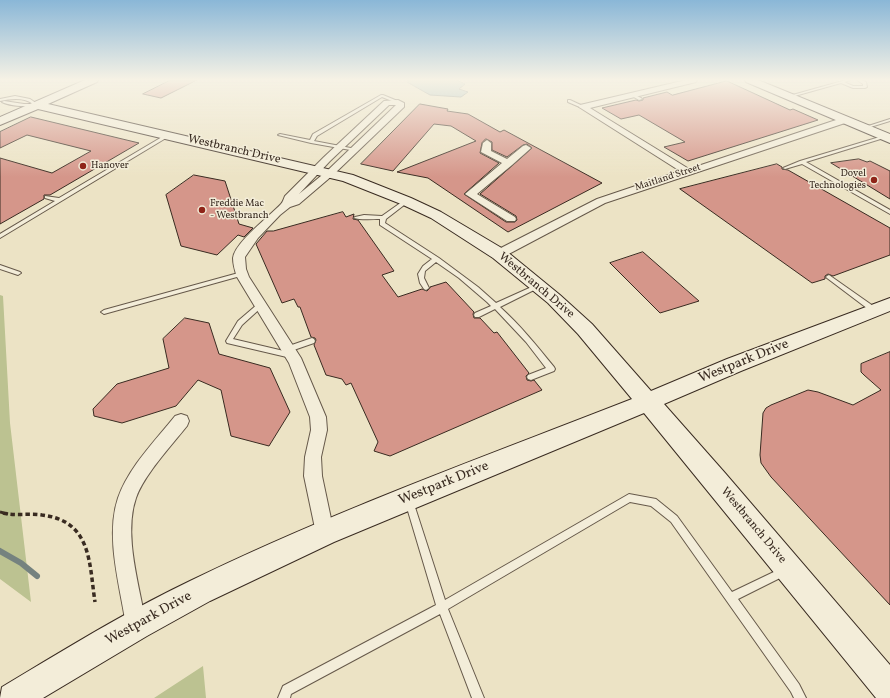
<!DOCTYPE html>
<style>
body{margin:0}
canvas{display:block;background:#ece3c5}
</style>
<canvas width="890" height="698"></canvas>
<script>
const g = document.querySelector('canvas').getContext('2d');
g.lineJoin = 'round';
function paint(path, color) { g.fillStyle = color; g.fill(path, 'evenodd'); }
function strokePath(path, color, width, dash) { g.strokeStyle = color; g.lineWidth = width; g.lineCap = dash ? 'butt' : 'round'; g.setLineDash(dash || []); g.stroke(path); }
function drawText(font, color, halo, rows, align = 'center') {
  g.font = font + ' Vollkorn,serif'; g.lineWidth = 3; g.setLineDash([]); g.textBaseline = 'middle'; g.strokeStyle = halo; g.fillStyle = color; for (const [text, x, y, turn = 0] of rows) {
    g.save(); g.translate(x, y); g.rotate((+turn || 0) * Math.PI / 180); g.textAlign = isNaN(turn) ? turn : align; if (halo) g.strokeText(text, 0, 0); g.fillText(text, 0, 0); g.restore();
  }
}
paint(new Path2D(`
 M0,295L3,296L10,423L31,602L0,579Z
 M203,666L206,698H154Z`), '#bcc291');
const water = new Path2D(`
 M408,80H457L465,84L459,89L468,92L461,97L430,95L407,82Z`);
paint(water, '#9dbcbe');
strokePath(water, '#75827f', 1);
strokePath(new Path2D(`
 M0,551L21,563L37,576`), '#75827f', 6);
const building = new Path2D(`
 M171,80H197L161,98L143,94Z
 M727,81L790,110L793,109L818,120L688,161L664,147L685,142L639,115L621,119L602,108L636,100L639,101L643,100V98L667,92L672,95Z
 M420,104L448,109L447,111L468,114L500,132L504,130L602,183L508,232L428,178L397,172L476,141L451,126L434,124L393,171L361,164ZM486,139L492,142V150L507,157L523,145L527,144L532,148L480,194L516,216L517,220L515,222H506L464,194L499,163L480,153L482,143Z
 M31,117L139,143L50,195H44V199L0,224V158L52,173L91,151L27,135L0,148V132Z
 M859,159L867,162L870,161L890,171V199L831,163Z
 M777,164L782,167V169L788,170L890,228V255L833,276L828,274L825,276V279L812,283L680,189Z
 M194,175L225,181L239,224L253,228L244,237L238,235L217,255L181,246L166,195Z
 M343,212L346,217L354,214L353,219L358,220L394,271L382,275L398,297L422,289L427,291L430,288V287L446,282L474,312L473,314L474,318H480L494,333L497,332L529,373L526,376L527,380L531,381L534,380L542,390L390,456L374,451L378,442L351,383L346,385L342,379L326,375L314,345L316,340L315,338L311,337L300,307H298L294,299L282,303L256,244L267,231H273Z
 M643,252L699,301L660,313L610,263Z
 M185,318L209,323L219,354L270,368L290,412L269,446L231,436L221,390L198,380L176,406L122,423L94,416L93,409L117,384L169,368L163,339Z
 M890,352V605L771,477L761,463L760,455L763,413L766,408L771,405L808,390L818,392L853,405L881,390L864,375L861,372V364Z`);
paint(building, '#d5968a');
strokePath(building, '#392b21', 1);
const lane = new Path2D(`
 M846,80H851L844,82L853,86H863V84L857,80H861L866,82L867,87L865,88H853L841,83L791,97L789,96Z
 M633,94L641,98L642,99L639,100L632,96V94Z
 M381,95H383L400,102L397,103L382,97L317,136L314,141L356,149V151L311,143L278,135L280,134L310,140L313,134Z
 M15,96L30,99L39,105C31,108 10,106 2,102L4,101L24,104H33C23,97 11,99 0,101V99Z
 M568,100H570L585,107L582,108L568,102Z
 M890,119V121L864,129L862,128Z
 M167,134L171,135L0,238V234L55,201L45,198V196L59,198Z
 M883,136L887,137L806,162L890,210V214L802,164L785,169L783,168L800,161Z
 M406,199L409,201L408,202L386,219L385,223L439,258L478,287L496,303L536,285H540L541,286L540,287L500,307C520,325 537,346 554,367L555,369L554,371L531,380L528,379L527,377L528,375L546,368L526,342L495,309L479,317H475L474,315L475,313L491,306L487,302L459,278L436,262L425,271L424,278L429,288L426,290L424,289L420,283L418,274L423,266L432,259L380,225V219C373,219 359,220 354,218L355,217L364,215L382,216Z
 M0,265L20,272L21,273L18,275L0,269Z
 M242,272L245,274L244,275L104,314L101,312L104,310Z
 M829,275L876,308L877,310L876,312H872L827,278L826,277L827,276Z
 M259,303H261L264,305L242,325L233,339L288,352L284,349L286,347L312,338L314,339L315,341L314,343L288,352L294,353L295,355L294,357L291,358L227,343L226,341L238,321Z
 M629,494L656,499L677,516L732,592L780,569L783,567L786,569L788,572L786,575L738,599L799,684L806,698H794L791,692L671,522L651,506L630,502L448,609L484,698H472L440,614L291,694L290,698H278L283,686L436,605L405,501L406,498L409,497L412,498L413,501L445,600Z`);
const street = new Path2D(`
 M686,80H697L696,82L590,108L689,169L842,118H845L849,120L848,122L605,203L503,257H495L493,254L495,251L597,199L680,171L579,107L580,105Z
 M398,100L404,103V107L333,175L299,204L290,207L280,215L258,238L245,257L246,269L249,277L301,358L326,417L327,430L321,457L322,476L334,533L332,540L325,542L318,540L316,533L304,476L305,457L311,430L310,417L289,363L237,277C235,271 233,265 233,258C235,242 270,216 281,204C283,202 284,198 285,196L324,157L384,101ZM389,105H396L327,171L299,194L330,161Z
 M487,140L491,143V151L507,159L523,146L526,145L531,148L512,165L477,194L515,217L516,219L515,221H507L465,194L502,163L481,152L483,143Z
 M181,414L187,416L189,421L187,426C171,446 144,475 136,498C123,535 140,587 146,625L143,632L136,635L129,632L126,625C120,586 105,536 118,498C129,467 155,441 175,416Z`);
const secondary = new Path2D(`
 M85,80H98L97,82L48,104L353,175L411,198L441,212L505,250L560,295L592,324L651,391L727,359L890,298V311L741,371L664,404L725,473L890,665V698H876L644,413L334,542L210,601L147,636L43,698H0L2,687C64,650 125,612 190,581C333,511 484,457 632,399L578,334L548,303L493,258L431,218L401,204L343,181L38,109L0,125V117Z
 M745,80H758L890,134V143L746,82Z`);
strokePath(lane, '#66594a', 2);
strokePath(street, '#66594a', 2);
strokePath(secondary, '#392b21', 2);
strokePath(new Path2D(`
 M0,512L8,514`), '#392b21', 3, [3.5, 2.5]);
strokePath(new Path2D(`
 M3,513C16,516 29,513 42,515C92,521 89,563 95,602`), '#392b21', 3.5, [4.5, 3]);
paint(lane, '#f3edd9');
paint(street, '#f3edd9');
paint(secondary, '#f3edd9');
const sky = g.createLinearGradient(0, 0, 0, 177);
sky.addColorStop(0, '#8ab7d7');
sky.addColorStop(0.45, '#f6f2e5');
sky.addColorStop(1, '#f6f2e500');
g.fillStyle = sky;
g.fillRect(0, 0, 890, 177);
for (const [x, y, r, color] of [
 [83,166,4,"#8f2418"],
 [874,180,4,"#8f2418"],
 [202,210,4,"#8f2418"]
]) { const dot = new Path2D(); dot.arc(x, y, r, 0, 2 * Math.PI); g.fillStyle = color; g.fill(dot); strokePath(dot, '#f3edd9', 1.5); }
drawText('10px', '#392b21', '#f3edd9', [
 ["Hanover",91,166],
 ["Dovel",866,174,"right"],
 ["Technologies",866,186,"right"],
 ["Freddie Mac",210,204],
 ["- Westbranch",210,216]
], 'left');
drawText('10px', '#392b21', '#f3edd9', [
 ["Maitland Street",668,178,-18]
]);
drawText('12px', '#392b21', '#f3edd9', [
 ["Westbranch Drive",234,150,13],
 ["Westbranch Drive",536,286,40],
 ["Westbranch Drive",753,526,50]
]);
drawText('14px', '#392b21', '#f3edd9', [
 ["Westpark Drive",744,362,-22],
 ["Westpark Drive",444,484,-22],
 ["Westpark Drive",149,619,-29]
]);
</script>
